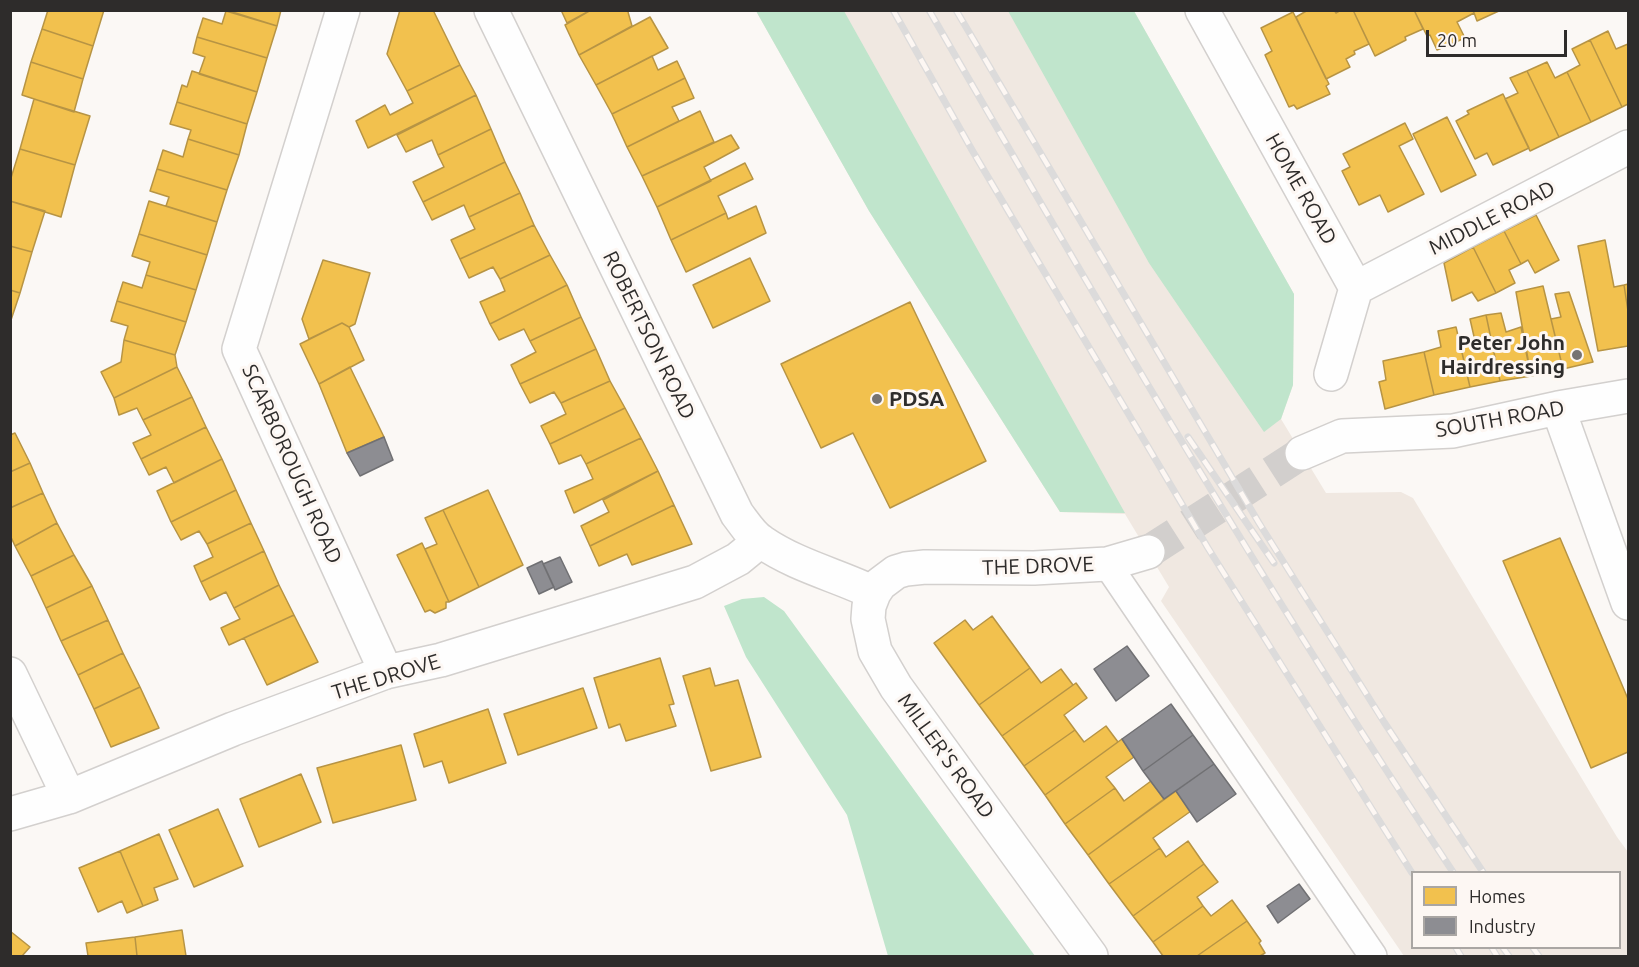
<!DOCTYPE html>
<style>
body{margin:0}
#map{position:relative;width:1639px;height:967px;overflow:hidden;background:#fbf8f5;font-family:Ubuntu,sans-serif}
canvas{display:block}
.frame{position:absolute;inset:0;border:12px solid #2e2c2b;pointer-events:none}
.legend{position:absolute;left:1411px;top:871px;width:210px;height:78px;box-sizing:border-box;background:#fdf7f3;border:2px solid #aaa6a3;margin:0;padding:8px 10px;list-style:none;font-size:18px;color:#2e2c2b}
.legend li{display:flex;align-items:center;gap:12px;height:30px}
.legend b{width:30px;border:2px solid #aaa6a3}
.scale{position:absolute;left:1426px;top:30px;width:141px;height:27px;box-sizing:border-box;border:3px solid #2e2c2b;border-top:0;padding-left:8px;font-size:18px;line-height:21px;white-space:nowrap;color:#2e2c2b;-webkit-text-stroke:4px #fdf7f3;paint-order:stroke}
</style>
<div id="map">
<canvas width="1639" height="967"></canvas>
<div class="frame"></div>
<ul class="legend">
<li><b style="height:16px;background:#f2c14e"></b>Homes</li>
<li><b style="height:16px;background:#8d8d92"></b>Industry</li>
</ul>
<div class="scale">20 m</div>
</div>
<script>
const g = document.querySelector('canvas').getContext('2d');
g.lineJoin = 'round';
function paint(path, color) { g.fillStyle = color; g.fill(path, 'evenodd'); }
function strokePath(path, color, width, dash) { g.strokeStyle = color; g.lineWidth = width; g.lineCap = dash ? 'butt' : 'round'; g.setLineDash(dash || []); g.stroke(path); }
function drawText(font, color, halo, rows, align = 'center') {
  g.font = font + ' Ubuntu,sans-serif'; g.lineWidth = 6; g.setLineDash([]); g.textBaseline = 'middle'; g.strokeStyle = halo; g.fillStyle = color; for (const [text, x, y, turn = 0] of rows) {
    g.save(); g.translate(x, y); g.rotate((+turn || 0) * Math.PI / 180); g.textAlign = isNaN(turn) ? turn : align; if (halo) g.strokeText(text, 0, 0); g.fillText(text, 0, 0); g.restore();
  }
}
paint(new Path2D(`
 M756,11H1134L1294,294L1293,385L1281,419L1326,493L1401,492L1413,498L1617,837L1628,852V956H1404L1161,601L1169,587L1125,514L1060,512L869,211ZM1412,872H1620V948H1412Z`), '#f0e8e1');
paint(new Path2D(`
 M756,11H844L1125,513L1060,512L869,211Z
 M1008,11H1134L1294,294L1293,385L1281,419L1264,432L1149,263Z
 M764,597L784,611L1035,956H888L847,815L746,657L724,606L742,599Z`), '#c0e5cc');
const homes = new Path2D(`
 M48,10H104L93,46L42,29Z
 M226,10H281L277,26Z
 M400,10H433L460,65L407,91L387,54Z
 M561,10H591L567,23Z
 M591,10H631L628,12L632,26L579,55L565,25Z
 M1308,10H1334L1336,13L1341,10H1353L1369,44L1354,51L1355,54L1346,59L1350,67L1326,79L1296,17Z
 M1353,10H1414L1423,29L1405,37L1406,40L1375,56Z
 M1414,10H1473L1474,13L1457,22L1465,38L1437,50L1430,35L1427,36Z
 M1473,10H1501L1477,21Z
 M226,11L277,26L267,58L197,37L203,18L222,24Z
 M1293,12L1329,84L1326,86L1330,94L1297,109L1294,105L1289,107L1265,55L1272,51L1261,28Z
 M650,17L668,48L596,85L579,55Z
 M42,29L93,46L83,79L31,62Z
 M1608,31L1616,49L1628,44V104L1622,107L1590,40Z
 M197,37L267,58L257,92L199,74L205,57L193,53Z
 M1590,40L1622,107L1591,122L1567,72L1580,65L1572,49Z
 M652,56L658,70L677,61L685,78L612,114L596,85Z
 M31,62L83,79L74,112L22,95Z
 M1547,62L1555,78L1567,72L1591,122L1559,137L1527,71Z
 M460,65L476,95L368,148L356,121L385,105L390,115L413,103L407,91Z
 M192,71L257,92L247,124L177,102L182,85L187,87Z
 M1527,71L1559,137L1530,151L1505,99L1518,93L1510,78Z
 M685,78L694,98L672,107L679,121L627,147L612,114Z
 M1503,94L1529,148L1493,165L1487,153L1475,159L1456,121L1469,114L1467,111Z
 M476,95L491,129L438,155L432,140L406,152L397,135Z
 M34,99L90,116L75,165L20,149Z
 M177,102L247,124L239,155L188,139L191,130L170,124Z
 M700,111L714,142L642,176L627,147Z
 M1447,117L1476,175L1441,192L1413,134Z
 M1405,123L1413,139L1399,146L1424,194L1388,212L1380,195L1359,205L1342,171L1350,167L1343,154Z
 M491,129L505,162L423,202L413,182L444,167L438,155Z
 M731,135L739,148L704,167L711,181L657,207L642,176Z
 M188,139L239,155L227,190L157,169L163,150L183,157Z
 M20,149L75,165L61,217L10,201V181Z
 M505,162L520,193L469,217L464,205L432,220L423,202Z
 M745,163L753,179L718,196L726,213L671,240L657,207Z
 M157,169L227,190L217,222L166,206L169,197L150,191Z
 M520,193L534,225L460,259L451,240L475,229L469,217Z
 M10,201L45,211L32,252L10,246Z
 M149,201L217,222L207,255L139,234Z
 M756,206L766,233L686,272L671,240L726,213L728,219Z
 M1536,215L1559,260L1535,273L1528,260L1521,264L1504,231Z
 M534,225L550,255L500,279L493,267L469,278L460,259Z
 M1504,231L1521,264L1509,270L1515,283L1496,293L1473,247Z
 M139,234L207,255L196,290L146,275L150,262L132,256Z
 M1605,240L1614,287L1624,285L1628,311V346L1598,351L1578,246Z
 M10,246L32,252L20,293L10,290Z
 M1473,247L1496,293L1478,301L1472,292L1452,301L1444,263Z
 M550,255L567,285L490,324L480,302L505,291L500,279Z
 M750,258L770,301L713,328L693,285Z
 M323,260L370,273L355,324L349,327L342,323L309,339L302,319Z
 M146,275L196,290L186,322L117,301L123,282L142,288Z
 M1628,284V311L1624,285Z
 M567,285L581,317L530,341L524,329L499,340L490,324Z
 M1543,286L1563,369L1531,376L1516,292Z
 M10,290L20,293L10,323Z
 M1569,292L1593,362L1563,369L1551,319L1561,317L1555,294Z
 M117,301L186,322L175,355L124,340L128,326L111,321Z
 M910,302L986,461L890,508L853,433L821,448L781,364Z
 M1501,313L1506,332L1521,327L1531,376L1500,381L1486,315Z
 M1486,315L1500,381L1470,387L1460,344L1475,341L1470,319Z
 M581,317L596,349L520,384L511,365L536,352L530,341Z
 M342,323L349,327L364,360L319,384L300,344Z
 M1456,327L1470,387L1434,395L1424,352L1441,347L1438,331Z
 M124,340L175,355L177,367L114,398L101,372L121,362Z
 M596,349L610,381L561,403L554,392L530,403L520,384Z
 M1424,352L1434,395L1385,409L1379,382L1386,380L1383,361Z
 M177,367L192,397L143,420L137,408L119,415L114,398Z
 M350,367L384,437L347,453L319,384Z
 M610,381L625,408L550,444L541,426L566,414L561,403Z
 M192,397L206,427L141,459L133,443L151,435L143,420Z
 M625,408L641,438L586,464L581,455L559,464L550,444Z
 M206,427L222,459L174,483L166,467L149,475L141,459Z
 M15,433L30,463L10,472V435Z
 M641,438L658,471L574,513L565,491L593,479L586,464Z
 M222,459L236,490L171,522L157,491Z
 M30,463L43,493L10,508V472Z
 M658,471L674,505L590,546L581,526L609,512L603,500Z
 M236,490L251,523L207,544L199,531L181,540L171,522Z
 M488,490L523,565L479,587L443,510Z
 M43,493L57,523L15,546L10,535V508Z
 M674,505L692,544L632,565L627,554L599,566L590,546Z
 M443,510L479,587L449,602L425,549L437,544L425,518Z
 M57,523L74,555L31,576L15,546Z
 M251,523L264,551L201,582L194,566L213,557L207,544Z
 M1560,538L1628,699V752L1591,768L1503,561Z
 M422,543L449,602H446V608L435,613L430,610L425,612L397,555Z
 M264,551L279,585L234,608L226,592L210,600L201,582Z
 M74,555L92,586L46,608L31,576Z
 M279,585L294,615L229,645L221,628L240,619L234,608Z
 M92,586L108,620L61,641L46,608Z
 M294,615L318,662L267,685L244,638Z
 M992,616L1030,668L979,705L934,643L965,620L973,630Z
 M108,620L123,653L78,675L61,641Z
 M123,653L140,687L94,709L78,675Z
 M660,658L674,704L669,705L676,726L626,741L620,724L609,728L594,678Z
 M710,668L715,686L738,680L761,757L711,771L683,676Z
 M1030,668L1041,683L1061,669L1073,685L1002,736L979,705Z
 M1076,683L1087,698L1064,715L1075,730L1024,766L1002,736Z
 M140,687L159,728L111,747L94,709Z
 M583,688L597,728L518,755L504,714Z
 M488,709L506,763L449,783L442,761L424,767L414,734Z
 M1106,726L1118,742L1045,795L1024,766L1075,730L1084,742Z
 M1122,739L1134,757L1106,777L1115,788L1065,824L1045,795Z
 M401,745L416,800L333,823L317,768Z
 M301,774L321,822L259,847L240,799Z
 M1151,781L1164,799L1088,855L1065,824L1115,788L1124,801Z
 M1176,791L1191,811L1153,838L1160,848L1109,884L1088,855Z
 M218,809L243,866L194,887L169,830Z
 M159,834L178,879L154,888L158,900L143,906L120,851Z
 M1188,841L1204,864L1133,916L1109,884L1160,848L1166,857Z
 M120,851L143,906L127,913L122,901L98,912L79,868Z
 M1204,864L1218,882L1197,897L1203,906L1153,942L1133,916Z
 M1232,900L1247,921L1197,956H1163L1153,942L1203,906L1211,916Z
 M1247,921L1261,941L1259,943L1265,953L1260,956H1197Z
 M182,930L186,956H137L135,937Z
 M10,931L30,947L22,956H10Z
 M135,937L137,956H88L86,943Z`);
paint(homes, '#f2c14e');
strokePath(homes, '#b79444', 1.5);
const industry = new Path2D(`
 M384,437L393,460L360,476L347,453Z
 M560,557L572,582L555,590L543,564Z
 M542,561L554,587L539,594L527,568Z
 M1127,646L1149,676L1116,701L1094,669Z
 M1171,704L1193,735L1143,771L1122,739Z
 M1193,735L1214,764L1164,799L1143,771Z
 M1214,764L1236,794L1197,822L1176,791Z
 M1299,884L1310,899L1278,923L1267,906Z`);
paint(industry, '#8d8d92');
strokePath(industry, '#707073', 1.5);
strokePath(new Path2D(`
 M1148,552L1302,453`), '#d2cfcd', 33, [33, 16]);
const lane = new Path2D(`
 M1107,564L1373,956`);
const street = new Path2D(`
 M343,10L239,349L386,672
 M491,10L737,514C744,523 752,536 762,542C797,566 837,575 874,593
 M1202,10L1356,288L1331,374
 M1356,288L1628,147
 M1558,408L1628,603
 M1302,453L1342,436L1453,431L1558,408L1628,396
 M10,674L69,797
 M10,814L69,797L233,729L386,672L441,660L695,582L738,559L760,541
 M1091,956L896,687L875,651L868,619L869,606L874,593L880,584L896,572L906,569L925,567L1034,568L1107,564L1148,552`);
strokePath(lane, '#d3d0ce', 30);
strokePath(street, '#d3d0ce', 36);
strokePath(lane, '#fefefe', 27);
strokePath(street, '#fefefe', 33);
const rail = new Path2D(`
 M893,10L972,150L1208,548L1412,873
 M929,10C1097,302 1267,592 1453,872
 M956,10L1259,523L1384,722L1483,872
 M1188,437L1274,563
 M1456,948L1461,956
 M1492,948L1497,956
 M1503,948L1509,956
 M1533,948L1539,956`);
strokePath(rail, '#dcdbdb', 7);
strokePath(rail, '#fdf7f3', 4.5, [14]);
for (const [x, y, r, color] of [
 [1577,355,6,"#767372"],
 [877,399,6,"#767372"]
]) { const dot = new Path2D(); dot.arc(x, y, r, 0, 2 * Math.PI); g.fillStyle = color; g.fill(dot); strokePath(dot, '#fdf7f3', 2); }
drawText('21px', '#2e2c2b', '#fdf7f3', [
 ["HOME ROAD",1301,189,61],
 ["MIDDLE ROAD",1492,218,-27],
 ["ROBERTSON ROAD",649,335,64],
 ["SOUTH ROAD",1500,419,-10],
 ["SCARBOROUGH ROAD",292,464,66],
 ["THE DROVE",1038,566,-2],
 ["THE DROVE",386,677,-17],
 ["MILLER'S ROAD",946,756,54]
]);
drawText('bold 21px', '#2e2c2b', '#fdf7f3', [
 ["Peter John",1565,343],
 ["Hairdressing",1565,367],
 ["PDSA",889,399,"left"]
], 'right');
</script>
